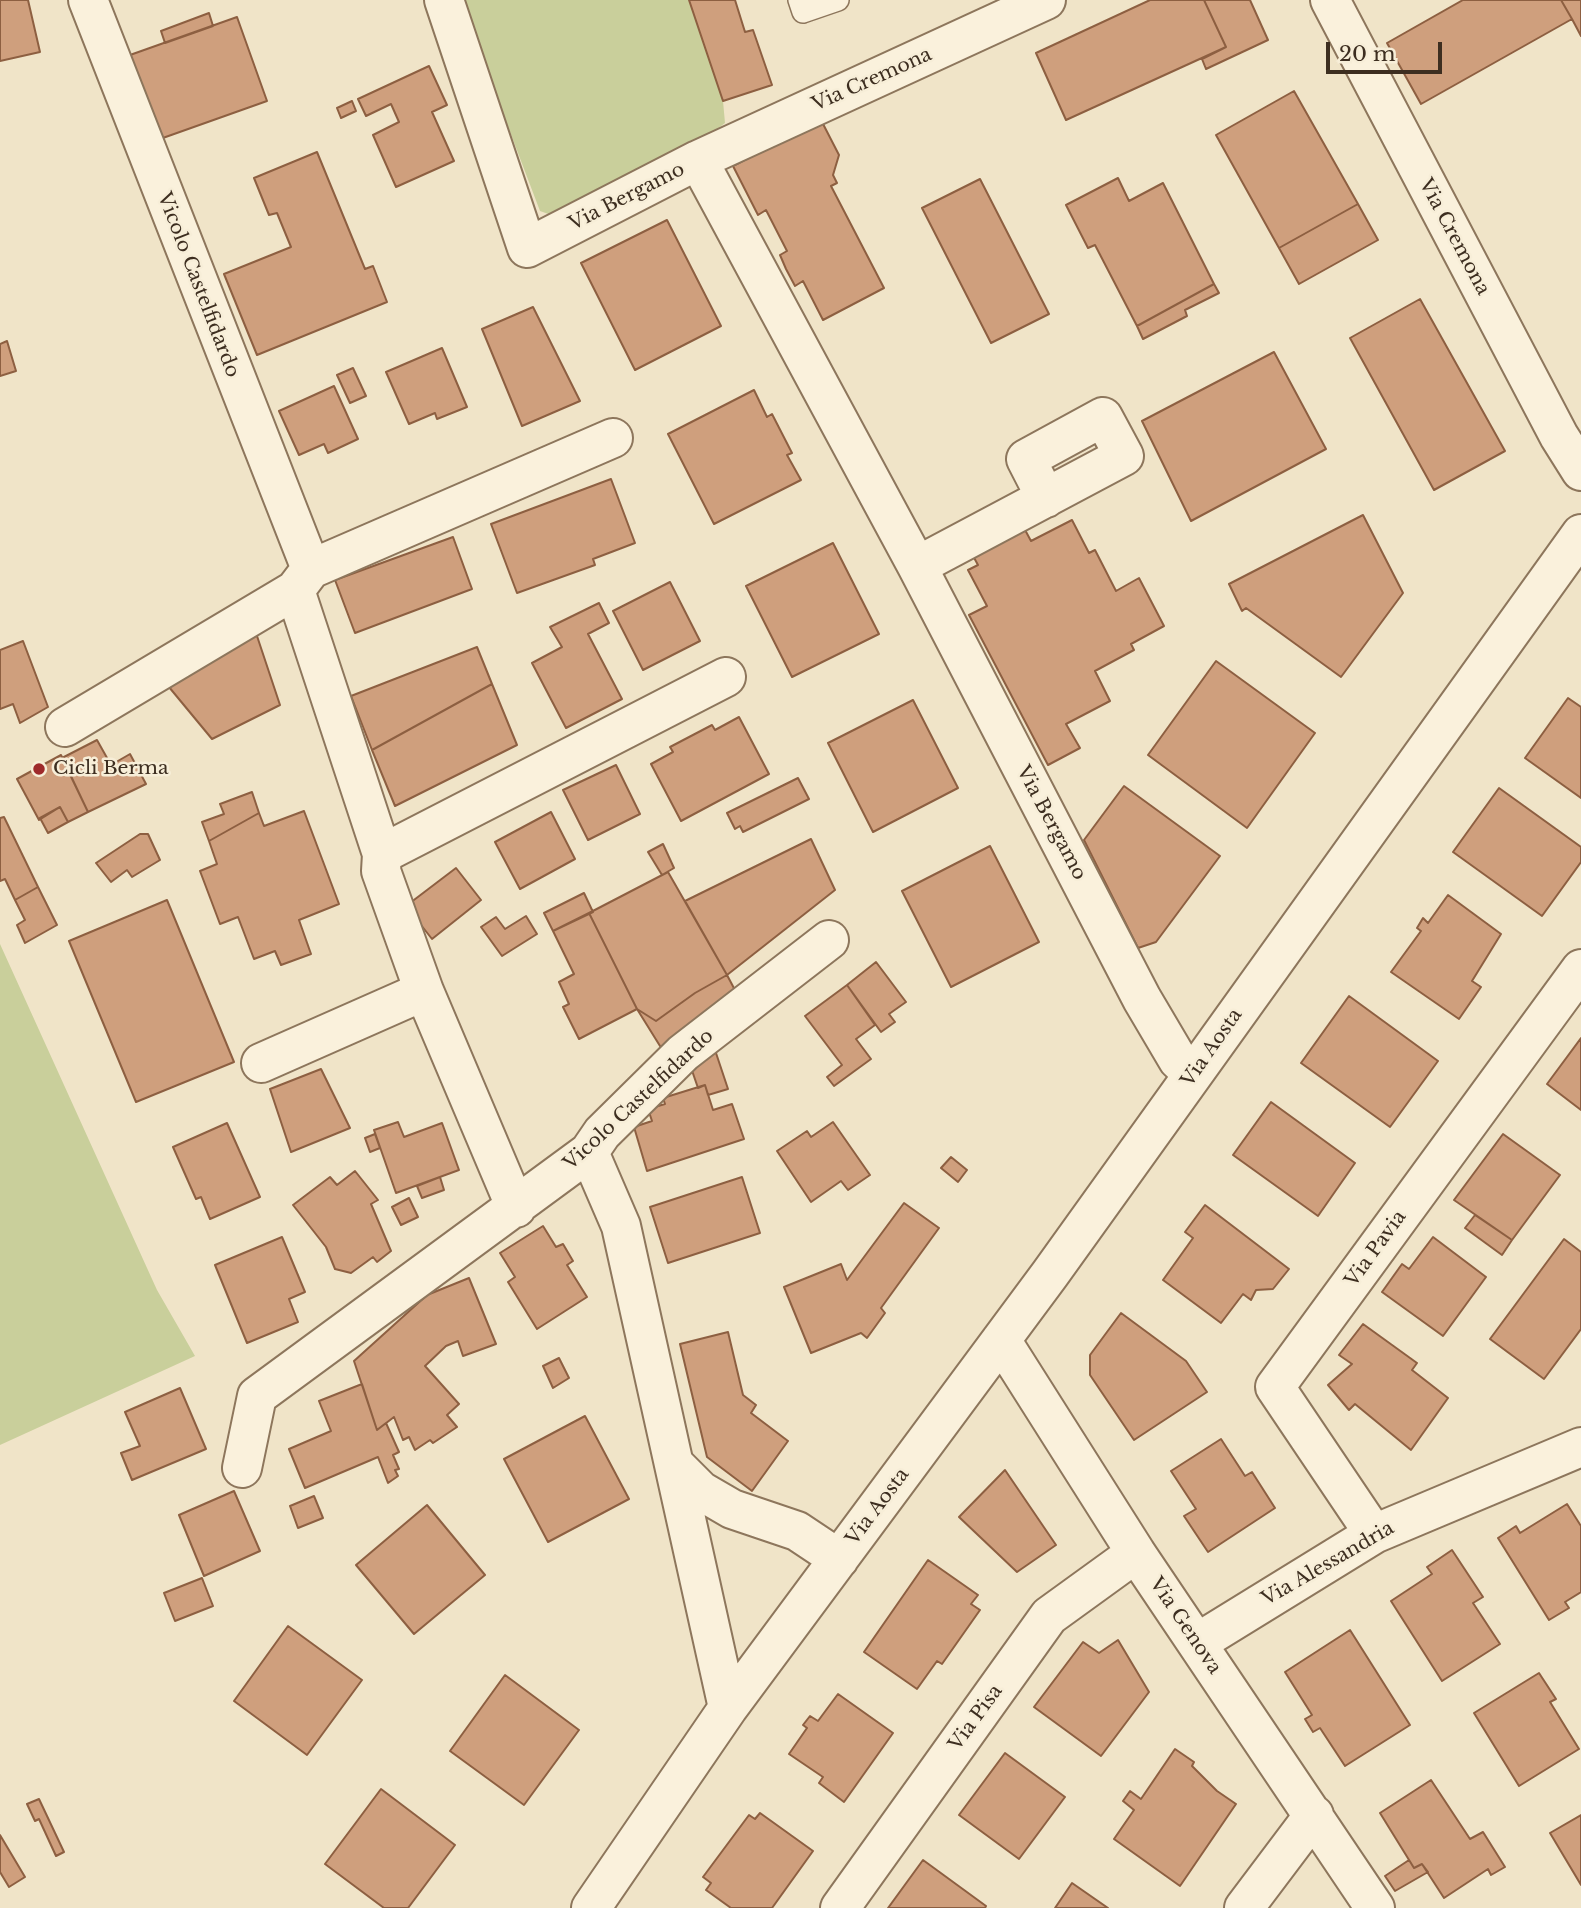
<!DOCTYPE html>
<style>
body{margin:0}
#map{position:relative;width:1581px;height:1908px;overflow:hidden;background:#f0e4c8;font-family:"Libre Baskerville",serif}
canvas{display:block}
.scale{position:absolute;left:1326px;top:42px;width:116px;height:32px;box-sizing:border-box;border:4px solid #3d2e20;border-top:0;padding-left:9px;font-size:21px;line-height:24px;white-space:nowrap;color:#3d2e20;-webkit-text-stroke:5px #f7eed8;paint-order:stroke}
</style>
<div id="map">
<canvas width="1581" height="1908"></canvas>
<div class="scale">20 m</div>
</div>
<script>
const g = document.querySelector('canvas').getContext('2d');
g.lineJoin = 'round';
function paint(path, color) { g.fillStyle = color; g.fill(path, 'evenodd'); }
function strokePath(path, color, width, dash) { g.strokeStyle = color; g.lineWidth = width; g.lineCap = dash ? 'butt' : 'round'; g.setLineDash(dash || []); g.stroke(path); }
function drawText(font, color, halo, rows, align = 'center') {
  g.font = font + ' "Libre Baskerville",serif'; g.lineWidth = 5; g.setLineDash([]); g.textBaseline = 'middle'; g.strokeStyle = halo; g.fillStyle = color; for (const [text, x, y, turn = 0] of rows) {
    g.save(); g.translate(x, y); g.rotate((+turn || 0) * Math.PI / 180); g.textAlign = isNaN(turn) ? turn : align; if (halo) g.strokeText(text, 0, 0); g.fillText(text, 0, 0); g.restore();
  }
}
paint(new Path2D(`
 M460,0H689L723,101L725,123L708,136L554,216L540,211Z
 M0,944L157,1290L195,1356L0,1445Z`), '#c9cf9b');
const building = new Path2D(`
 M0,0H28L40,52L0,61Z
 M689,0H735L745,32L753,30L772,85L723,101Z
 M1150,0H1204L1226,47L1066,120L1036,53Z
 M1204,0H1250L1268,40L1206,69L1202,59L1226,47Z
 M1463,0H1561L1572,19L1421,104L1387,43Z
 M1561,0H1581V36L1572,19Z
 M209,13L213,26L165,43L161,31Z
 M237,17L267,101L160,139L130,55Z
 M429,66L447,105L432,112L454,161L396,187L373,135L399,122L391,104L366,116L358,99Z
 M1294,91L1358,204L1279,248L1216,135Z
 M352,101L356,111L341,118L337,108Z
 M821,120L839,155L833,175L837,183L831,186L884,288L823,320L803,281L795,286L786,269L780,255L787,251L766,210L758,215L733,166Z
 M317,152L365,269L373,266L387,302L257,355L224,274L291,247L277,213L269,215L254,178Z
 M1118,178L1129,201L1163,183L1214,284L1137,326L1095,245L1088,248L1066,205Z
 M980,179L1049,314L991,343L922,208Z
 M1358,204L1378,240L1299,284L1279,248Z
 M667,220L721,326L635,370L581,263Z
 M1214,284L1219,293L1185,310L1187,316L1143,339L1137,326Z
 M1420,299L1505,451L1434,490L1350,338Z
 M533,307L580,401L522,426L482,329Z
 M7,341L16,371L0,376V344Z
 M442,348L467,407L437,419L435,413L409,424L386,372Z
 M1274,352L1326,449L1191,521L1142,421Z
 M353,368L366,396L350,403L337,375Z
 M334,386L358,439L328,453L324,444L299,455L279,411Z
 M754,390L767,417L772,414L792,453L787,455L801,480L714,524L668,434Z
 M611,479L635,543L593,559L595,565L517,593L491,524Z
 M1363,515L1403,593L1341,677L1246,608L1242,611L1229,584Z
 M1072,520L1089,553L1095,550L1116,591L1139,578L1164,626L1131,644L1134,650L1095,671L1110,701L1066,724L1080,748L1048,765L969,615L987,606L968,570L978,565L972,554L1024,528L1031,541Z
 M453,537L472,589L355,633L335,580Z
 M833,543L879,634L792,677L746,586Z
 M670,582L700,641L643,670L613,611Z
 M599,603L609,623L588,634L622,699L566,728L532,663L562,647L550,627Z
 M254,627L280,705L212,739L164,681Z
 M23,641L48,707L20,723L13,704L0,709V650Z
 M477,647L492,684L372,750L351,696Z
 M1216,661L1315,733L1247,828L1148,755Z
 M492,684L517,745L395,806L372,750Z
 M1568,698L1581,707V798L1525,758Z
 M913,700L958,788L873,832L828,743Z
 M739,717L769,774L681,821L651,764L673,752L670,747L712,725L715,730Z
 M97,740L111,765L130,754L146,784L88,812L62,758Z
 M61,755L88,812L68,822L60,807L39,820L17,779Z
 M616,765L640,814L588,840L563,790Z
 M798,778L809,799L743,832L740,826L735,829L727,813Z
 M1124,786L1220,856L1156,942L1138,948L1084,840Z
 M1499,788L1581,847V862L1542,916L1453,852Z
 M252,792L259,813L209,841L202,822L224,814L220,804Z
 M60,807L68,822L48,833L40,818Z
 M304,811L339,904L299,920L311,954L281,965L275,951L254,959L238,917L220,924L200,871L217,864L209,841L259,813L264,826Z
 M551,812L575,859L520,889L495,842Z
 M4,817L38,887L15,900L5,879L0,881V818Z
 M140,834H148L160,860L132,877L127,870L111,882L96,863Z
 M811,839L835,890L727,975L685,901Z
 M663,844L674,868L662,875L648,852Z
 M990,846L1039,942L951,987L902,891Z
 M456,868L481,900L432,939L406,906Z
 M668,872L727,975L695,993L656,1021L637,1009L589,913Z
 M38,887L57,925L25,943L17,925L25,920L15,900Z
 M584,893L593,912L553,931L544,913Z
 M1448,895L1501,934L1472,981L1481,987L1459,1019L1391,972L1421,931L1417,928L1423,918L1428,923Z
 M167,900L234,1062L136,1102L69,941Z
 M589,913L637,1009L579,1039L563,1007L569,1004L559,982L574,974L553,931Z
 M526,916L537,934L502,956L481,927L496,917L505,929Z
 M876,962L906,1002L889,1014L895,1022L881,1032L847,985Z
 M727,975L736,992L665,1054L637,1009L656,1021L695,993Z
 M847,985L875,1025L856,1039L871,1059L834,1086L827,1077L842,1065L805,1016Z
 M1349,996L1438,1061L1390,1127L1301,1063Z
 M1581,1038V1110L1547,1084Z
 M714,1047L728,1089L708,1095L705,1085L698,1088L687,1056Z
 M321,1069L350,1128L291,1152L270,1089Z
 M705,1085L713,1110L732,1104L744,1139L647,1171L634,1127L652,1121L648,1109L665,1104L663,1098Z
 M1271,1102L1355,1163L1318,1216L1233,1155Z
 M398,1122L404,1137L442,1123L459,1170L396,1193L374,1130Z
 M833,1122L870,1175L848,1190L841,1181L811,1202L777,1151L807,1131L811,1137Z
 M227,1123L260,1197L210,1219L201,1197L196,1199L173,1147Z
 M375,1134L380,1148L370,1152L365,1138Z
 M1503,1134L1560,1175L1512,1240L1454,1200Z
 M951,1157L967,1170L958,1182L941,1168Z
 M355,1171L378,1200L371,1204L391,1251L377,1262L373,1257L351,1273L335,1269L326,1247L293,1205L330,1177L337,1185Z
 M440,1177L444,1190L422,1198L417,1186Z
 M742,1177L760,1233L668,1263L650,1207Z
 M409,1198L418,1217L401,1225L392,1207Z
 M904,1203L939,1228L881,1308L885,1313L867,1338L861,1333L811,1353L784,1287L841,1264L847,1280Z
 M1205,1205L1289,1269L1273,1289L1256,1290L1251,1300L1243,1294L1221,1323L1163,1280L1193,1238L1185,1232Z
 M1475,1215L1512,1240L1502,1255L1465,1228Z
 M543,1226L556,1247L563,1244L573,1261L567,1265L587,1297L537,1329L508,1282L515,1277L500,1253Z
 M282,1237L305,1292L289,1299L298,1322L247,1343L215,1265Z
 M1433,1237L1486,1277L1443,1336L1382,1292L1402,1264L1409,1269Z
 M1564,1239L1581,1252V1329L1544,1379L1490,1339Z
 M469,1278L496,1344L463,1356L458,1341L446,1346L425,1366L459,1404L447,1415L457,1427L433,1443L430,1440L415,1450L409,1437L403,1440L394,1417L377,1430L354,1361L427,1295Z
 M1121,1313L1186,1361L1207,1392L1134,1440L1090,1375V1355Z
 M1363,1324L1417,1363L1412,1370L1448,1398L1411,1450L1355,1404L1349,1410L1328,1385L1352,1364L1339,1355Z
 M728,1332L743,1395L756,1405L751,1413L788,1441L752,1491L707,1457L680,1344Z
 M559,1358L569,1378L553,1388L543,1366Z
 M362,1384L377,1430L386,1423L399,1452L393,1455L399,1469L395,1470L398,1476L388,1483L378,1457L305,1488L289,1449L331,1431L319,1401Z
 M180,1388L206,1449L132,1480L121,1453L140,1446L125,1412Z
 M585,1416L629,1499L548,1542L504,1459Z
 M1221,1439L1245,1476L1252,1472L1275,1508L1208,1552L1184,1516L1196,1509L1171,1471Z
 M1005,1470L1056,1545L1017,1572L959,1517Z
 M234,1491L260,1551L204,1576L179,1515Z
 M314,1496L323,1518L298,1528L290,1506Z
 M1567,1504L1581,1526V1592L1565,1602L1569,1608L1549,1620L1498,1538L1516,1526L1520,1533Z
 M427,1505L485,1575L414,1634L356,1565Z
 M1452,1550L1483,1597L1473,1603L1500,1644L1442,1681L1391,1601L1432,1574L1427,1567Z
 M928,1560L978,1595L971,1604L980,1610L942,1664L937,1661L917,1689L864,1652Z
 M202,1578L213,1606L175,1621L164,1593Z
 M288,1626L362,1680L307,1755L234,1701Z
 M1350,1630L1410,1725L1345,1766L1320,1728L1313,1732L1305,1719L1312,1715L1285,1672Z
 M1118,1640L1149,1692L1101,1756L1034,1707L1083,1642L1099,1653Z
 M1539,1673L1556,1699L1550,1702L1579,1749L1519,1786L1474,1713Z
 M505,1675L579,1730L524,1805L450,1751Z
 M838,1694L893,1733L844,1802L819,1783L823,1777L789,1754L807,1728L803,1725L810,1716L818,1721Z
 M1175,1749L1194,1762L1192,1766L1217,1791L1236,1804L1180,1886L1114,1839L1134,1810L1123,1801L1130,1791L1141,1799Z
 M1005,1753L1065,1797L1019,1859L959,1815Z
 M1431,1780L1470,1839L1483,1832L1505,1867L1491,1875L1488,1869L1444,1898L1422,1864L1414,1868L1380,1813Z
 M381,1789L455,1845L408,1908H384L325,1864Z
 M39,1799L64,1852L56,1856L39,1819L35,1821L27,1804Z
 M760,1813L813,1851L772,1908H731L706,1890L711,1883L703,1877L749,1815L755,1819Z
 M1581,1815V1885L1550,1833Z
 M0,1835L25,1877L9,1887L0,1872Z
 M923,1860L986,1906L985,1908H888Z
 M1409,1860L1414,1868L1422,1864L1428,1872L1395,1891L1385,1876Z
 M1072,1883L1108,1908H1055Z`);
paint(building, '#cf9f7d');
strokePath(building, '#8d5f41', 2);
const lane = new Path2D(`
 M799,0L803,12L838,0`);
const street = new Path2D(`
 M88,0L311,569L295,590L382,854L381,871L424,991L516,1208
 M444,0L527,248L698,160L917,566L1142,999L1178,1060L1193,1074
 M1330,0L1559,436L1581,471
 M698,160L1046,0
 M917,566L1124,456L1103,417L1026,459L1046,498
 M311,569L613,438
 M65,727L295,590
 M382,854L726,677
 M261,1063L424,991
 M589,1152L621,1226L728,1708
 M1001,1340L1136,1553L1375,1908
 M676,1466L701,1491L732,1509L797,1531L839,1559
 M242,1468L257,1396L589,1152L602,1133L683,1053L829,940
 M1374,1534L1275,1387L1581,969
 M1197,1643L1374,1534L1581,1447
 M591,1908L728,1708L1050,1274L1581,534
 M840,1908L1049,1616L1136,1553
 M1244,1908L1314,1815`);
strokePath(lane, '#8d765c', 24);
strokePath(street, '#8d765c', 42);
strokePath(lane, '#faf1dc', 21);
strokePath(street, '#faf1dc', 38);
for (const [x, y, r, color] of [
 [39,769,7,"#9e2a2b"]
]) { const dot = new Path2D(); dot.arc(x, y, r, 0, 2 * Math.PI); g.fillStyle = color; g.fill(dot); strokePath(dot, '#f7eed8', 2.5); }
drawText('19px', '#3d2e20', '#f7eed8', [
 ["Via Cremona",872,80,-24],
 ["Via Bergamo",627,197,-27],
 ["Via Cremona",1454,237,62],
 ["Vicolo Castelfidardo",198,285,69],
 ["Via Bergamo",1051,823,62],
 ["Via Aosta",1212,1048,-55],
 ["Vicolo Castelfidardo",639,1100,-43],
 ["Via Pavia",1376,1249,-54],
 ["Via Aosta",878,1507,-53],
 ["Via Alessandria",1328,1564,-30],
 ["Via Genova",1185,1626,56],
 ["Via Pisa",976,1718,-54]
]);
drawText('19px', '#3d2e20', '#f7eed8', [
 ["Cicli Berma",53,769]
], 'left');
</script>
